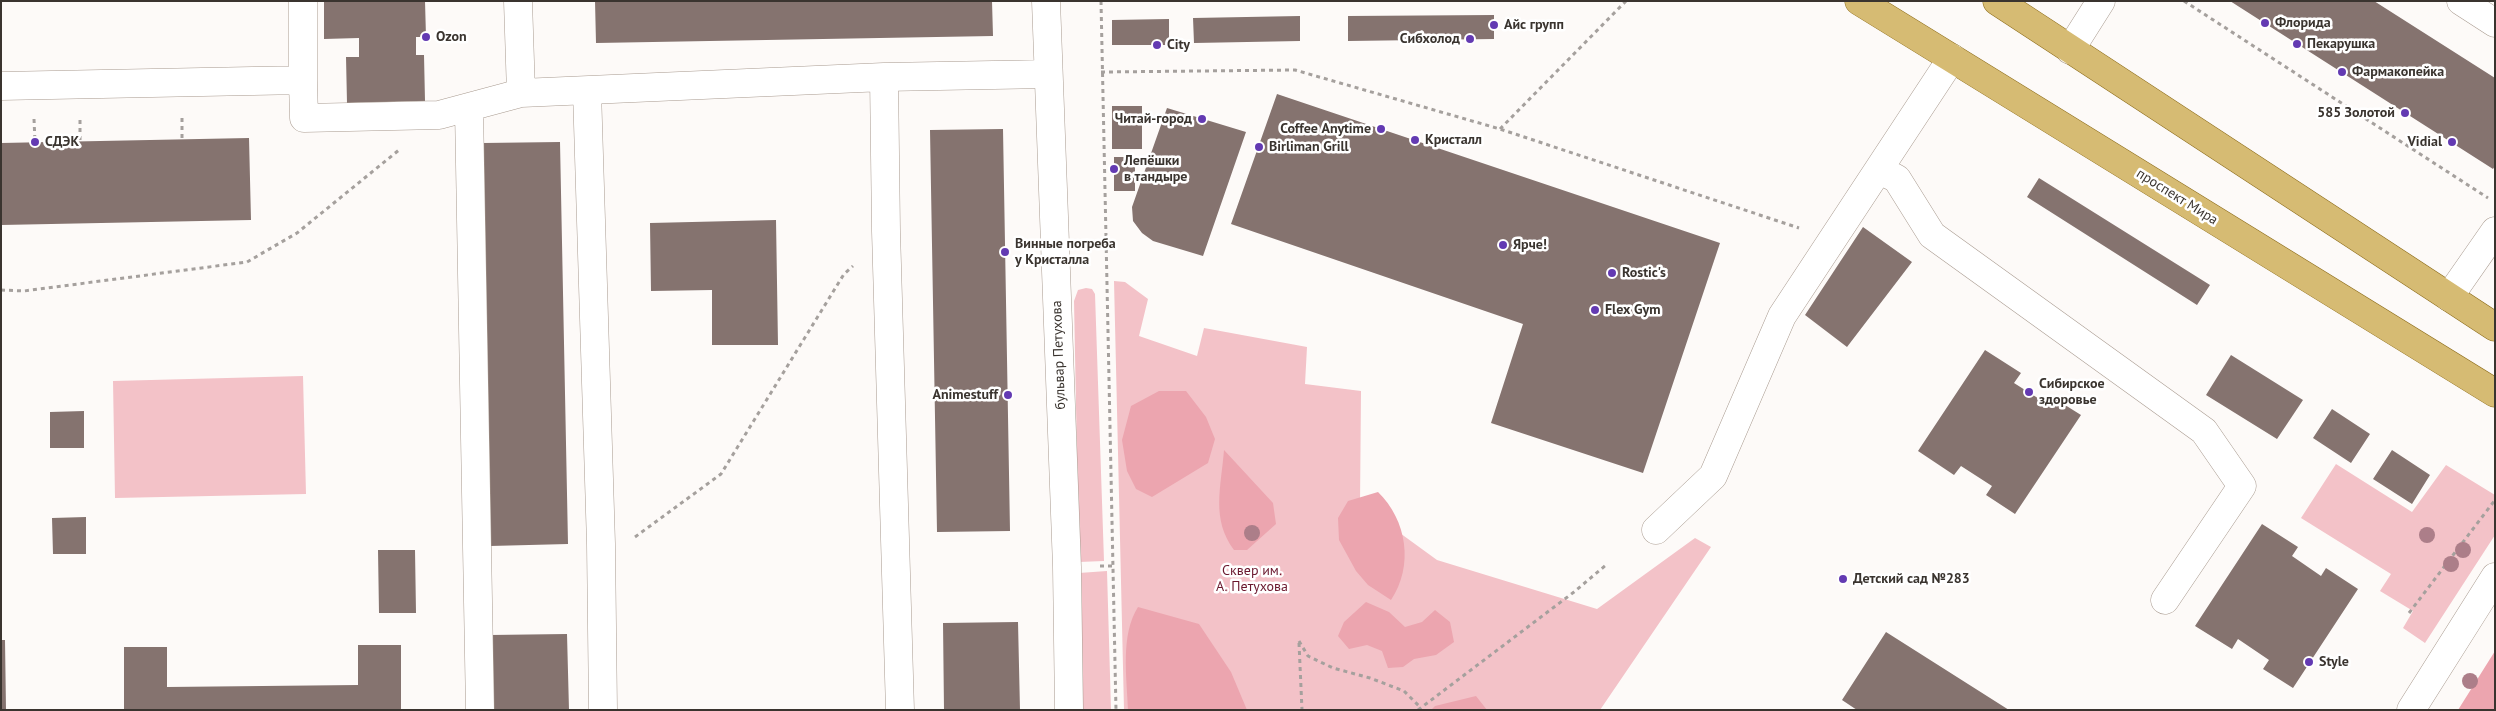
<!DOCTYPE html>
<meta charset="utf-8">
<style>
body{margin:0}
#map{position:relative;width:2496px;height:711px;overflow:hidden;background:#fdfaf8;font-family:"PT Sans",sans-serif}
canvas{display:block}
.frame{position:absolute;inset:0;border:2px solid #3a342f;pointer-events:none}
</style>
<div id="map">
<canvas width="2496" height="711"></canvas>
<div class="frame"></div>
</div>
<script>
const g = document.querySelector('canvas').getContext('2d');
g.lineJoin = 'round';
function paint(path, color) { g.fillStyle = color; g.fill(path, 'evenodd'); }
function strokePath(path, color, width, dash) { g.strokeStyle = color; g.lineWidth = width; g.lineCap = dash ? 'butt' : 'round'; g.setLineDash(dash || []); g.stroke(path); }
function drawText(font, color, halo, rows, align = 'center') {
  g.font = font + ' "PT Sans",sans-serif'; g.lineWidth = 5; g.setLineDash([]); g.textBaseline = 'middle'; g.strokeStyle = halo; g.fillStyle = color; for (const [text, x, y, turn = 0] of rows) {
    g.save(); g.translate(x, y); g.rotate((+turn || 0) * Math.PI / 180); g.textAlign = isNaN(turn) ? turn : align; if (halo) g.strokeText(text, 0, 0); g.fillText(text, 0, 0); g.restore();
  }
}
paint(new Path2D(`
 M1114,281L1125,282L1148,299L1139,336L1197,356L1204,328L1307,347L1305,384L1361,391L1360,504L1437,560L1597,609L1695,538L1711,547L1600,710H1124Z
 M1086,288L1092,289L1095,294L1104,561L1079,562L1074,301L1078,290Z
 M303,376L306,494L115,498L113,381Z
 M2336,464L2412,512L2446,465L2495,495V535L2425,643L2403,628L2413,611L2380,591L2391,574L2301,518Z
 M1107,571L1111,710H1083L1079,573Z`), '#f3c2c8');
paint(new Path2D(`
 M1159,391H1186L1206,417L1215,439L1208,463L1152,497L1136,489L1127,471L1122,440L1131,406Z
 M1224,450L1273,503L1276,524L1247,550H1234C1211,519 1221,488 1224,450Z
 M1378,492C1407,520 1414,566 1391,600L1368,585L1356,571L1339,540L1338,518L1348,501Z
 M1366,602L1389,612L1405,627L1422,622L1435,610L1450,622L1454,642L1436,655L1414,659L1403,667L1388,668L1382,651L1367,645L1349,649L1338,636L1344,622Z
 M1138,607L1199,624L1231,672L1247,710H1128C1127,678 1120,635 1138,607Z
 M2495,651V710H2458Z
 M1476,696L1487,710H1431L1435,706Z`), '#eca5af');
paint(new Path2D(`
 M324,1H425L426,37H416V55H424L425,101L347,103L346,57H359V38L324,39Z
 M595,1H992L993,36L596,43Z
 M2230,1H2374L2495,78V166L2493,169Z
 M1494,15V39L1348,41V16Z
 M1300,16V41L1194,43L1193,18Z
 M1169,19V45H1112V20Z
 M1277,94L1720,243L1643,473L1491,423L1523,324L1231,224Z
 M1112,106H1142V149H1112Z
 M1167,108L1246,132L1203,256L1153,241L1142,233L1133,221L1132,207Z
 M1003,129L1010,531L937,532L930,130Z
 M249,138L251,220L1,225V143Z
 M560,142L568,544L490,546L483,143Z
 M1114,157H1135V191H1114Z
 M2039,178L2210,285L2197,305L2027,197Z
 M776,220L778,345H712V290L651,291L650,223Z
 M1863,227L1912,262L1847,347L1805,315Z
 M1985,350L2021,373L2014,383L2044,402L2049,395L2081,415L2015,514L1986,495L1992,486L1961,466L1954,475L1918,451Z
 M2231,355L2303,400L2277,439L2206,395Z
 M2332,409L2370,434L2351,463L2313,438Z
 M84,411V448H50V412Z
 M2392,450L2430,475L2412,504L2373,479Z
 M86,517V554H53L52,518Z
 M2262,524L2298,547L2292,556L2321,576L2326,568L2358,589L2293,688L2263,669L2269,660L2238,639L2232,649L2195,626Z
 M378,550H415L416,613H379Z
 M1018,622L1020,710H944L943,623Z
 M1886,632L2009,710H1857L1842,700Z
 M567,634L569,710H491L490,635Z
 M1,640H5L6,710H1Z
 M358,645H401V710H124V647H167V687L358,685Z`), '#85736f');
const minor = new Path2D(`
 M1046,1L1067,567L1069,710
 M2461,1L2495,23
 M2070,50L2101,1
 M884,77L886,231L900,710
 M303,80L304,118L439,115L521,93L518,1
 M1,86L303,80V1
 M587,91L601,544L603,710
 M521,93L884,77L1048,74
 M469,109L480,710
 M1879,169L1897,179L1932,235L2204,431L2242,486L2165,600
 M2449,297L2495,231
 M1656,530L1713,476L1782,316L1952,58
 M2411,710L2495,577`);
const major = new Path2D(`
 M1859,1L2495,393
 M1997,1L2495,327`);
strokePath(minor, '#a99b90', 29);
strokePath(major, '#8e6e1e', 29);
strokePath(new Path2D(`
 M1101,1L1116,710
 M2184,1L2488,198
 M1101,72L1295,70L1500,129L1799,228
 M182,118V140
 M34,119L35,142
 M80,120V142
 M1500,129L1626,1
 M1,290L24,291L247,262L297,233L399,150
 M635,537L721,474L844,274L853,266
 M1100,566H1112
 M2409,613L2495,500
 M1299,641L1308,656L1333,668L1370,678L1404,691L1421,708
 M1299,643L1302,710
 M1418,710L1574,592L1606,565`), '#a5a09d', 3, [4, 4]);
strokePath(minor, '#fff', 28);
strokePath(major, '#d6bb73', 28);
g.fillStyle = '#ac7e89';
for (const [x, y] of [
 [1252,533],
 [2427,535],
 [2463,550],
 [2451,564],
 [2470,681]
]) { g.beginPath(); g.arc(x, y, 8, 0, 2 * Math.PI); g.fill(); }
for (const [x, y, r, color] of [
 [2265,23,5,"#633ab2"],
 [1494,25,5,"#633ab2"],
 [426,37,5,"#633ab2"],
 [1470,39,5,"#633ab2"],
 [2297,44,5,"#633ab2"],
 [1157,45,5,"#633ab2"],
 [2342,72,5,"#633ab2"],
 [2405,113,5,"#633ab2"],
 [1202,119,5,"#633ab2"],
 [1381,129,5,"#633ab2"],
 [1415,140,5,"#633ab2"],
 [35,142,5,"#633ab2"],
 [2452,142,5,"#633ab2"],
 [1259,147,5,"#633ab2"],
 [1114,169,5,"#633ab2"],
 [1503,245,5,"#633ab2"],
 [1005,252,5,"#633ab2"],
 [1612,273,5,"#633ab2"],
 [1595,310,5,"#633ab2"],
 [2029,392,5,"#633ab2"],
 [1008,395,5,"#633ab2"],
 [1843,579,5,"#633ab2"],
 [2309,662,5,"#633ab2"]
]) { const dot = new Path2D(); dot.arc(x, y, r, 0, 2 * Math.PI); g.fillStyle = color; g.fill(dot); strokePath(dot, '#fff', 2); }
drawText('bold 14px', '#3a342f', '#fff', [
 ["Флорида",2275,23],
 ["Айс групп",1504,25],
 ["Ozon",436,37],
 ["Сибхолод",1460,39,"right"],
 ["Пекарушка",2307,44],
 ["City",1167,45],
 ["Фармакопейка",2352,72],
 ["585 Золотой",2395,113,"right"],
 ["Читай-город",1192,119,"right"],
 ["Coffee Anytime",1371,129,"right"],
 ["Кристалл",1425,140],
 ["СДЭК",45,142],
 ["Vidial",2442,142,"right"],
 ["Birliman Grill",1269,147],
 ["Лепёшки",1124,161],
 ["в тандыре",1124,177],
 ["Винные погреба",1015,244],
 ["у Кристалла",1015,260],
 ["Ярче!",1513,245],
 ["Rostic's",1622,273],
 ["Flex Gym",1605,310],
 ["Сибирское",2039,384],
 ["здоровье",2039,400],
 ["Animestuff",998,395,"right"],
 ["Детский сад №283",1853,579],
 ["Style",2319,662]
], 'left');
drawText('14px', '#3a342f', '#fff', [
 ["проспект Мира",2177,197,32],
 ["бульвар Петухова",1059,355,-92]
]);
drawText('14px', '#6a182e', '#fff', [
 ["Сквер им.",1252,571],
 ["А. Петухова",1252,587]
]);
</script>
